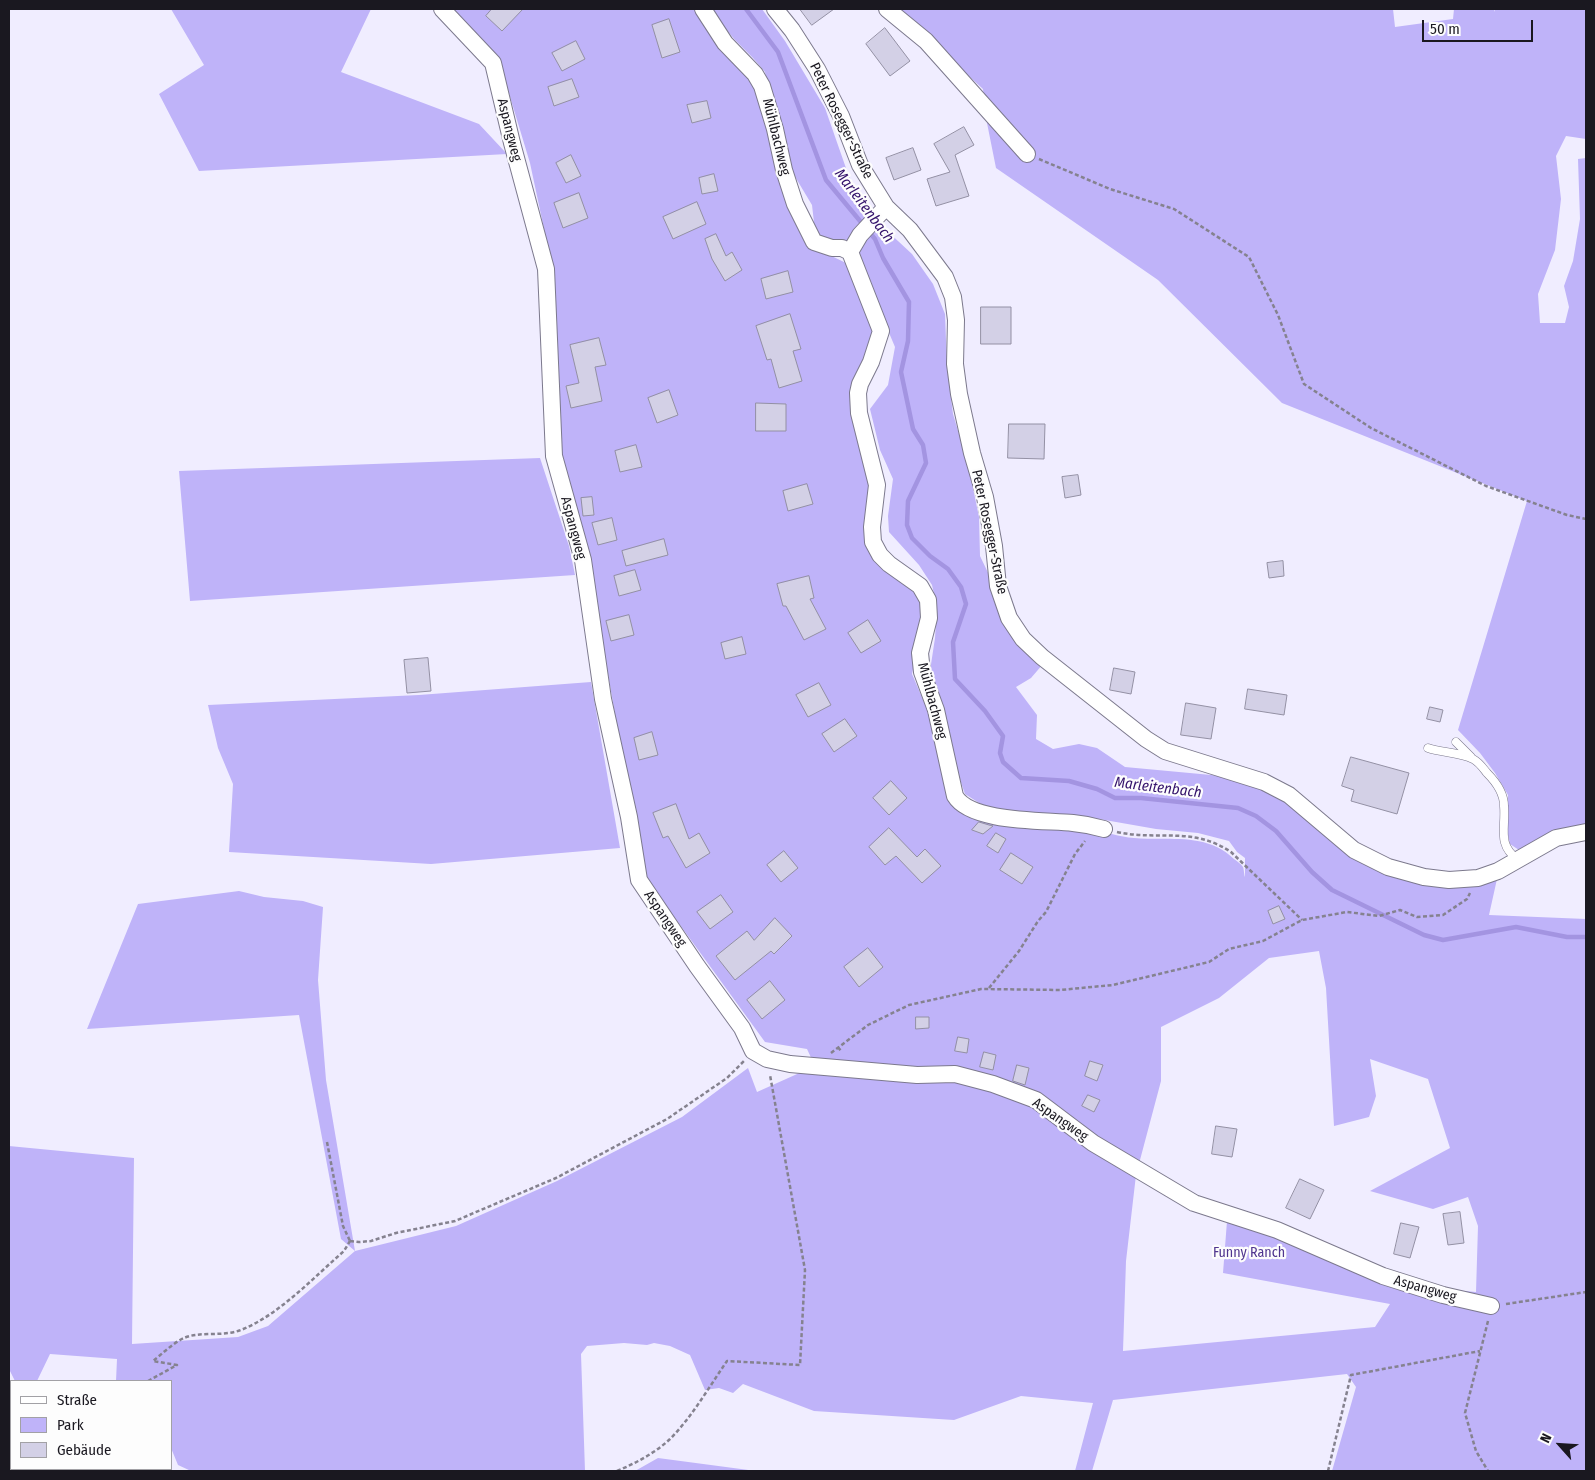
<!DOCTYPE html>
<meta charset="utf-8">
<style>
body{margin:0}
#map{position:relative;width:1595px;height:1480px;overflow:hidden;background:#f0edff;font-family:"Fira Sans Condensed",sans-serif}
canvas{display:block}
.frame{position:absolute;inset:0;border:10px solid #1a1820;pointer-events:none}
.legend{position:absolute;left:10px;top:1380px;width:162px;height:90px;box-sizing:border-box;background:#fdfdfd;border:1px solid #a2a1a5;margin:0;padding:6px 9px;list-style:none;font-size:15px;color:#1a1820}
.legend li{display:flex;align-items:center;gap:10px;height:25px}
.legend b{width:25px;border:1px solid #a2a1a5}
.north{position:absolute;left:1535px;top:1420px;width:50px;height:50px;-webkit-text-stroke:4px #fdfdfd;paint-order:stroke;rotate:296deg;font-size:14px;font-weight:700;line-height:20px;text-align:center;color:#1a1820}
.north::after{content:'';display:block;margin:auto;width:18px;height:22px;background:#1a1820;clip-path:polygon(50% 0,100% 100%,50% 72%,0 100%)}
.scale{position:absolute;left:1422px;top:20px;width:111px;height:22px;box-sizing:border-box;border:2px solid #1a1820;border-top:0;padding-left:6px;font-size:15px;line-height:18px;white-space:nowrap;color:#1a1820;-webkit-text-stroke:4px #fdfdfd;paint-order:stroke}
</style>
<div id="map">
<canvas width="1595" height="1480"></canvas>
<div class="frame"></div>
<ul class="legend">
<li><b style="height:6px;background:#fff"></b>Straße</li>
<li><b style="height:14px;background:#bfb3f9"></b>Park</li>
<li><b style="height:14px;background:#d3d0e6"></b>Gebäude</li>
</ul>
<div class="north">N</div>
<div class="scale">50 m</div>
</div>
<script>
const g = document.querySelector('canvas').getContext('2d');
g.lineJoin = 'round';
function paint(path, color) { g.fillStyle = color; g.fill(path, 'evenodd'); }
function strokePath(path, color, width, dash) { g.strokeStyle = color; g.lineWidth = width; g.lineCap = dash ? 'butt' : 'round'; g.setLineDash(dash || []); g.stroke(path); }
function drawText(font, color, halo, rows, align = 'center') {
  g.font = font + ' "Fira Sans Condensed",sans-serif'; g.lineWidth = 4.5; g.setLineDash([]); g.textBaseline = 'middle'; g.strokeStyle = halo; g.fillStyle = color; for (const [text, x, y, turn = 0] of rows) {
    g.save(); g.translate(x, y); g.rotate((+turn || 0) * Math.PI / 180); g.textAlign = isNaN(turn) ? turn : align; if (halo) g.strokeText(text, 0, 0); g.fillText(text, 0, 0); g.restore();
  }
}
paint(new Path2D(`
 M171,9H371L341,72L479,124L507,154L199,171L159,94L204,65Z
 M451,9H698L752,77L817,249L846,263L877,333L856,382L872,484L867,528L917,588L925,612L912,674L939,737L954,804L1092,828C1106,832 1119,837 1134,838C1168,841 1206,832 1234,859C1237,861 1241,864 1243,867C1244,869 1244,875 1245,877V858L1237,852L1229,841L1198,833L1156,829L1099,819L1037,816L987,808L965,794L957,771L930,671L935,638L937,607L932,585L919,565L889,532L888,516L893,479L880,450L870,409L888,385L895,347L887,328L871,282L857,254L827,240L815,231L812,205L794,175L784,138L768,90L765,72L753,58L735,40L709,9H762L785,41L825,108L847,171L857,193L884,228L912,254L933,284L945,314L947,366L953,414L968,464L979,517L980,556L991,579L1043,664L1031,678L1016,687L1037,715L1036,739L1053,749L1079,744L1097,748L1125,767L1222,776L1250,781L1286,799L1344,850L1432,872L1497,879L1489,915L1586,919V1471H1332L1356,1387L1347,1374L1113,1400L1092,1471H1075L1093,1403L1021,1396L954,1420L814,1411L743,1384L733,1393L719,1388L705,1390L690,1355L670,1346L654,1343L647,1345L624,1343L587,1346L581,1354L585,1471H191L178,1465L171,1448V1381H116L117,1359L50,1354L37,1381H15L9,1369V1146L134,1158L132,1344L238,1337L268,1326L355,1251L341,1239L299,1015L87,1029L138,904L239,891L264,897L303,901L323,907L318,980L326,1080L355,1251L456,1226L557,1181L682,1117L748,1068L757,1092L815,1066L807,1049L765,1042L643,874L588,560L557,453L550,257L530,163L498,57ZM1319,951L1326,988L1334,1126L1369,1117L1376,1096L1370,1059L1428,1079L1450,1148L1370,1191L1433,1209L1468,1197L1478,1226L1476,1292L1399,1285L1296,1243L1227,1221L1223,1273L1390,1304L1375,1327L1123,1351L1126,1261L1136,1175L1161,1081V1027L1219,998L1269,958Z
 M896,9H1393L1395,27L1453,19L1454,9H1494V12L1495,9H1586V139L1566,136L1556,156L1561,199L1555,250L1538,294L1540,323H1565L1569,307L1564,286L1573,261L1580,219L1578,159L1586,158V826L1568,827L1519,850L1510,844L1507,831L1508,795L1495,773L1480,753L1458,730L1527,501L1282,403L1158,280L996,168L986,118L983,89Z
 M540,458L569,546L575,575L190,601L179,471Z
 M591,682L620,848L431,864L229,852L233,784L218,748L208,705L419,695Z
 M658,1458L756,1471H635Z`), '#bfb3f9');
strokePath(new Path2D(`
 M746,9L778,52L826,180L875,239L883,258L909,302L908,341L901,372L913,429L923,445L926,463L908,501L907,525L912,538L930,556L948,569L961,587L966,604L953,642L955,679L985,711L1003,736L1000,753L1003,762L1021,778L1069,781L1097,789L1115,798H1141L1238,808L1256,816L1276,831L1312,872L1332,890L1424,935L1443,940L1516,927L1567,937H1586`), '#a394e1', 4.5);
const building = new Path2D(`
 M492,9H523L502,31L486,16Z
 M800,9H834L812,25Z
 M669,19L680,52L662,58L652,25Z
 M885,28L910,61L890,76L866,44Z
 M576,41L585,59L562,71L552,53Z
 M572,79L579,97L554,106L548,87Z
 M707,101L711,118L692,123L687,105Z
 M964,127L974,145L955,155L969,196L936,206L927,179L950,172L934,144Z
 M913,148L921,170L894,180L886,158Z
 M571,155L581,176L566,183L556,163Z
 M714,174L718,191L702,194L699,178Z
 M579,193L588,218L563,228L554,203Z
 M697,202L706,224L673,239L663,217Z
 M716,234L726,256L732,252L742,270L725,281L712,259L705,239Z
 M788,271L793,292L766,299L761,279Z
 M981,307H1011V344H981Z
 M790,314L801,349L793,351L802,381L779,388L771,359L767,360L756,326Z
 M599,338L606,365L595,367L602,401L571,408L566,386L579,383L570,345Z
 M669,390L678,415L657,423L648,398Z
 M756,403L786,404V431H756Z
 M1009,424H1045L1044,459L1008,458Z
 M636,445L642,467L620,472L615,451Z
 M1078,475L1081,495L1065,498L1062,477Z
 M807,484L813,504L788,511L783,491Z
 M592,497L594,515L583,516L581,498Z
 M612,518L617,540L598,545L592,523Z
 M664,539L668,555L626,566L622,551Z
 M1283,561L1284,576L1269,578L1267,563Z
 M635,570L641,590L619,596L614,576Z
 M809,576L814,598L810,599L826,629L804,640L786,606H783L777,584Z
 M629,615L634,635L611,641L606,621Z
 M868,620L881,641L861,653L848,633Z
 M742,637L746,654L725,659L721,643Z
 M428,658L431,691L407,693L404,660Z
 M1114,668L1135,672L1131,694L1110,690Z
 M819,683L831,705L808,717L796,695Z
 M1248,689L1287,695L1284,715L1245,709Z
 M1186,703L1216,708L1211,739L1181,735Z
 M1430,707L1443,710L1440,722L1427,719Z
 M845,719L857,736L834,752L822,734Z
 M652,732L658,755L639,760L634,738Z
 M1351,757L1409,773L1397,814L1351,801L1354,790L1342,786Z
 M891,781L907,798L889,815L873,798Z
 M676,804L689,839L699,833L710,853L686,868L668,836L663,838L653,813Z
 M979,822L989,825L993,826L983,834L972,830Z
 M889,828L917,857L925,849L941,866L922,883L896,856L885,865L869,847Z
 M996,833L1006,839L998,853L987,846Z
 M784,851L798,868L781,882L767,865Z
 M1011,853L1033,867L1022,884L1000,870Z
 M721,895L733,912L710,929L697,912Z
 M1279,906L1285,919L1273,924L1268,911Z
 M775,918L792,936L774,954L771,951L735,980L716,956L747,931L754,940Z
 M868,948L883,967L859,987L844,967Z
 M770,981L785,1000L762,1019L747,1000Z
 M916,1017H929V1028L916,1029Z
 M958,1037L969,1039L967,1053L955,1051Z
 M984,1052L996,1055L993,1070L980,1067Z
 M1090,1061L1103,1065L1097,1081L1085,1076Z
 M1017,1065L1029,1068L1025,1085L1013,1081Z
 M1088,1095L1100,1100L1094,1112L1082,1106Z
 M1216,1126L1237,1129L1232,1157L1212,1154Z
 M1300,1179L1324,1190L1310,1219L1286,1208Z
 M1460,1212L1464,1243L1448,1245L1443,1214Z
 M1401,1223L1419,1227L1410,1258L1394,1254Z`);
paint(building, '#d3d0e6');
strokePath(building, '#9390a4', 1);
const lane = new Path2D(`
 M1456,742L1471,757
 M1428,748C1442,753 1460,752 1473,759C1479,762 1483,768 1487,773C1496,782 1504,793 1504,806C1506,828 1497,844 1517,859`);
const street = new Path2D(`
 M442,9L493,63L512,143L546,269L554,456L583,560L603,699L629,817L639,880L697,966L742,1028L753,1051L767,1059L790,1064L917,1075L955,1074L993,1084L1036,1100L1093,1143L1194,1203L1277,1230L1383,1276L1443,1295L1491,1306
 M703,9L725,43L755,74L762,86L775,129L784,170L795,204L814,242L832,248H842L850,252L881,331L871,362L860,384L858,393L859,413L877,485L872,527L873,542L880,555L889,564L920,586L928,600L929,618L920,653L922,672L936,710L955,796C971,823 1045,820 1073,823C1084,824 1094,826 1104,829
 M775,9L792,30L817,69L841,116L860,165L886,207L910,230L945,277L953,297L956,320L955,364L959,394L972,453L985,497L994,546L998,586L1009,618L1023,639L1042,657L1146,739L1165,751L1264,782L1289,795L1354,850L1388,867L1424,877L1449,880L1478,878L1498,871L1556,838L1586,832
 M887,9L926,41L1027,154
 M850,252L860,235L886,207
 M9,1452L11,1453`);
strokePath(lane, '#7c798d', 9);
strokePath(street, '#7c798d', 18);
strokePath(new Path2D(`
 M1039,159L1110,189L1174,209L1249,257L1278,315L1304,384L1371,428L1486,486L1567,515L1586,519
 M1117,832C1158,841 1192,826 1231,852L1302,920
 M989,988L1019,951L1038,921L1046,912L1075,854L1085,841
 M838,1047L841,1051
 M831,1053L868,1025L909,1005L981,989L1060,990L1113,985L1209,962L1229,949L1263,941L1302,920L1347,912L1379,916L1400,910L1417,917L1443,915L1467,899L1470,893
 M327,1142L343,1226L350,1241
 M350,1241L359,1242L371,1241L396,1233L455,1221L556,1178L667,1119L727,1078L744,1061
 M1506,1304L1586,1292
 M1488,1321L1465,1413L1476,1451L1488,1471
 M148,1381L177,1365L153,1361C162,1354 173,1343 184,1338C199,1331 223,1337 241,1330C279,1315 313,1278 344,1251L350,1241
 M25,1471V1469
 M617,1471C636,1463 655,1453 670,1439C692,1417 709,1387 727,1361L800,1365L805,1270L770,1075
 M1328,1471L1351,1375L1480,1351`), '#85828f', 2.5, [4, 2.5]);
strokePath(lane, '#fff', 8);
strokePath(street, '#fff', 16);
drawText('14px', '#1a1820', '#fdfdfd', [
 ["Peter Rosegger-Straße",841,121,64],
 ["Aspangweg",509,130,76],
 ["Mühlbachweg",776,137,76],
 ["Aspangweg",573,528,75],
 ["Peter Rosegger-Straße",989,532,78],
 ["Mühlbachweg",932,701,75],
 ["Aspangweg",665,919,56],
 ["Aspangweg",1060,1120,35],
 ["Aspangweg",1425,1289,16]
]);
drawText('14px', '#50368f', '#fdfdfd', [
 ["Funny Ranch",1249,1253]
]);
drawText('italic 15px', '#33126b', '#fdfdfd', [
 ["Marleitenbach",864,206,53],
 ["Marleitenbach",1158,788,7]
]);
</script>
